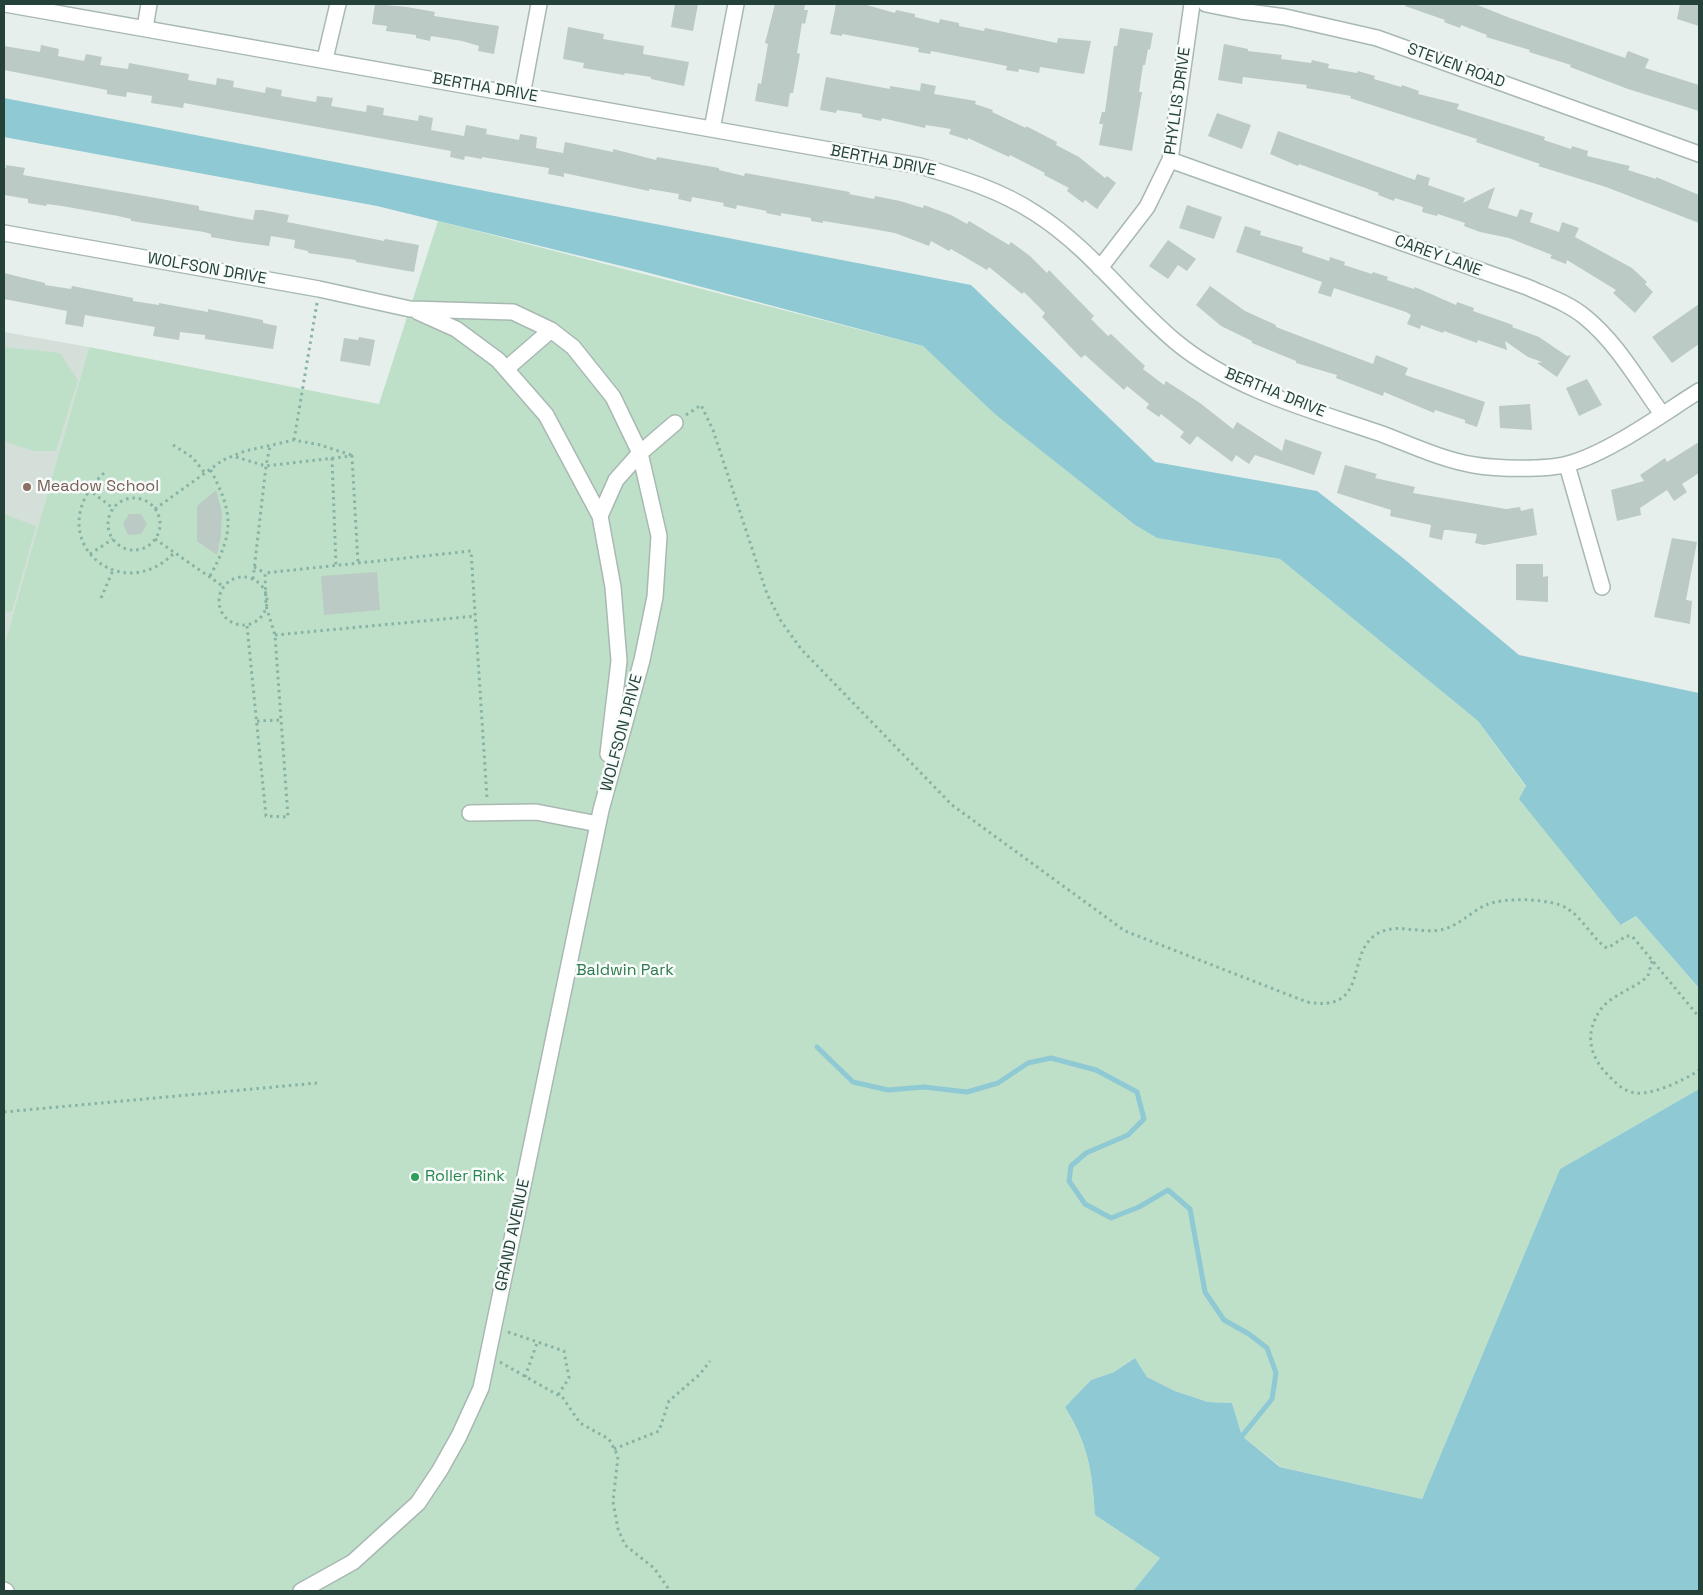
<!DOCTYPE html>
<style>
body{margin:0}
#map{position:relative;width:1703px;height:1595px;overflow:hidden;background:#e6efeb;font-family:"Space Grotesk",sans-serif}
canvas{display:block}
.frame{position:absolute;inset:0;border:5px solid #24423a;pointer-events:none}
</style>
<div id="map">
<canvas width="1703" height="1595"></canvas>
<div class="frame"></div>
</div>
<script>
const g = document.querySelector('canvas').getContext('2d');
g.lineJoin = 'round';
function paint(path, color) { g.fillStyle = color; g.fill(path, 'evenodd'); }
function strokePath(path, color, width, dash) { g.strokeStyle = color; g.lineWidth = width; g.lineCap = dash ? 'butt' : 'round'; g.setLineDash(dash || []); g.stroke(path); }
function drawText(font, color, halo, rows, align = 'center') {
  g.font = font + ' "Space Grotesk",sans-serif'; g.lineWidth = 5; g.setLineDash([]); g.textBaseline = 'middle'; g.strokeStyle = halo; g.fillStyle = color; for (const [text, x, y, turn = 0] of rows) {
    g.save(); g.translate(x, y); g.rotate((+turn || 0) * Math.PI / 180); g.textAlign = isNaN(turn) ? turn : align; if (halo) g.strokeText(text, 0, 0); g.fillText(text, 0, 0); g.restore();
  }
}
paint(new Path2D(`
 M4,332L89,347L4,646Z`), '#d4dfda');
paint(new Path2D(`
 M438,221L923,346L1022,435L1135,525L1157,538L1280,559L1478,721L1526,787L1622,925L1636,916L1699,988V1089L1560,1169L1422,1499L1281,1467L1242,1436L1232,1403L1208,1402L1175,1391L1147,1377L1135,1358L1114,1372L1091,1380L1065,1407C1089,1446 1092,1471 1095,1515L1160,1558L1133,1591H4V646L89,347L379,404Z
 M4,347L60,353L78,380L56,451H33L4,441Z
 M4,514L36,526L12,611L4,613Z`), '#bfe0c8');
paint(new Path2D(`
 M4,98L971,285L1155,462L1317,491L1403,558L1519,655L1699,693V988L1636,916L1621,925L1519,799L1526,786L1478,721L1280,559L1157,538L1135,525L995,414L923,346L642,271L377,206L4,137Z
 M1699,1089V1591H1133L1160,1558L1095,1515C1092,1471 1089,1446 1065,1407L1091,1380L1114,1372L1135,1358L1147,1377L1175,1391L1208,1402L1232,1403L1242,1436L1280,1467L1422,1499L1560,1169Z`), '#8ec9d4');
strokePath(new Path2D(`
 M817,1047L853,1082L888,1090L924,1087L967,1092L998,1083L1028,1063L1051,1058L1096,1070L1137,1092L1144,1119L1128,1135L1086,1153L1071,1166L1069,1181L1085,1204L1111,1218L1139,1207L1168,1190L1190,1209L1205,1292L1224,1320L1249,1334L1267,1348L1276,1373L1272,1399L1242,1436`), '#8ec9d4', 5);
paint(new Path2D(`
 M375,4L407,7L435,12L434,16L499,26L494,54L478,51L479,46L462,41L431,36L430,41L416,38V35L386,31L387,26L372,24Z
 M675,4H698L693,31L671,27Z
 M775,4H805L804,10H808L805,24L802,23L797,53L800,54L793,93H790L788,107L755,101L758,83L761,84L768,44L765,43Z
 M836,4H863L895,13L896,10L915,14V17L939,23L940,19L959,23V26L984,31L985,28L1057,43L1058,38L1091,41L1084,74L1040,67L1039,73L1019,69L1018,72L1006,70L1007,66L931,51L930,54L918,52L919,48L842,34V36L830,34Z
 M1406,4H1475L1510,18L1625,58L1628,51L1649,59L1645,68L1699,85V111L1628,89L1570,67L1571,65L1529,52L1530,50L1486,37L1487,35L1461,25L1460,28L1444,22L1445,20L1405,6Z
 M1680,4H1699V26L1677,19Z
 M568,27L604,34L603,39L644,46L643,54L689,62L684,86L651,79V77L625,73L624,75L583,68L584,63L563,59Z
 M1120,28L1153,33L1150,50L1148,49L1145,65H1143L1139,92H1142L1132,151L1099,145L1103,124H1099L1102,112H1105L1114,46H1117Z
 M1224,44L1248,49V51L1282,55L1281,59L1311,63L1312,60L1329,64L1328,68L1357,73L1358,71L1375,76L1374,79L1401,87L1402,85L1419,91L1418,94L1459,104L1457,109L1545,137L1544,140L1571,149L1572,146L1588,151L1587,156L1630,166L1628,170L1656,179V177L1699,195V223L1606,187L1538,166L1540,164L1476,142L1477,139L1350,98L1351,96L1306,88L1307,85L1243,77L1242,84L1218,80Z
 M41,45L59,49L58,56L84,61L86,54L102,57L100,65L128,69L129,63L189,74L188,80L216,85L217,78L234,81L233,87L265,93L266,87L282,90L281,96L316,102L317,96L333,98L331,106L366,112L367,105L384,108L383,115L418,121L419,115L433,118L431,130L464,136L466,125L487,129L486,134L519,140L520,134L537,137L536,148L563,153L565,142L613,152V149L656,160L657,157L719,168V170L744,176L745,173L850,192L849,194L874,199L875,196L900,201L923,208L924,205L951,215L967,224L969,221L1009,245L1011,242L1030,256L1047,273L1049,270L1094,316L1091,319L1108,336L1111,334L1145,366L1143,369L1164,385L1166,381L1200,403L1233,429L1237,422L1282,451L1285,439L1322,452L1314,475L1255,455L1249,464L1236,455L1232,462L1197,436L1190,445L1180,437L1184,432L1161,414L1159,417L1146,408L1149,404L1127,386L1124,390L1085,355L1081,358L1042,317L1045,313L1024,292L1022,294L989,267L987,270L951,249L949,251L931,241L929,246L895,233L867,228L823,221V223L811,221V218L781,213V216L766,213L767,211L737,205L736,209L723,206L724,203L692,197L691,202L678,199L679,194L649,189V191L564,173V177L548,174L549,168L482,157V159L465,156L464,160L450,157L451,151L184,103L183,108L151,103L152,96L127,92L126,97L107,94V90L4,70V46L40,52Z
 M826,77L890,89V86L920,91L921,83L936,86L934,94L976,101L975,104L993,110L992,112L1026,128V126L1057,142L1056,145L1079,157L1105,178L1107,176L1116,183L1097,209L1085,200L1083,203L1067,191L1069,188L1044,175L1045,173L1010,155L1009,157L968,138V140L949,134L951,129L926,125L925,128L882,118L881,121L862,117V114L837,110L836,113L820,110Z
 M1217,113L1251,125L1242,149L1208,136Z
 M1278,131L1415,180L1417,174L1430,178L1428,185L1465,198L1463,203L1495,187L1488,208L1517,217L1520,209L1533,213L1530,222L1559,232L1562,222L1579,228L1575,237L1632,268L1647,282L1645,284L1653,292L1635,313L1613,293L1616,290L1567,260L1566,264L1550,258L1552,255L1509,238L1480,232L1464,226L1465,223L1438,214L1437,216L1422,212L1423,207L1395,198L1394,201L1378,195L1379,193L1299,164L1298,166L1270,154Z
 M6,165L25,168L23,175L156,198L199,206V210L253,220L255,210H262L289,215L287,222L384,241L385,239L419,245L414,272L356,262V260L308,253V251L294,248L295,240L271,236L269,246L239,242L211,237V234L204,232L131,221V219L118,216L62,206L47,204L46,206L28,203V199L4,195V168H6Z
 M1187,205L1222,217L1214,239L1179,228Z
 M1245,226L1261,231L1260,235L1303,247L1302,252L1329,261L1330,257L1345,262L1344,265L1372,274L1373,272L1388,277L1387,280L1414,289L1415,287L1456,305L1457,302L1474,308L1473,311L1513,325L1512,327L1539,337L1567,356L1571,355L1557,377L1537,363L1542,362L1528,357L1505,341L1507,350L1478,340L1477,343L1444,331L1443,333L1421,325L1420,329L1407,324L1411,315L1406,312L1334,288L1331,297L1318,293L1322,282L1236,252Z
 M1168,240L1196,259L1187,271L1178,265L1168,279L1149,266Z
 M4,273L45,283V285L71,289L72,286L133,298V301L159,305V303L208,312V309L263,320V323L277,326L273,349L205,339V335L180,332L179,340L153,336L155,327L85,315L83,327L65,324L67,311L4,299Z
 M1210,286L1245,311L1276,325V327L1373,364L1376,355L1408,368L1405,375L1485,402L1477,427L1465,423V420L1435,410L1434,413L1384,392L1383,396L1336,378L1337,375L1296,363V361L1252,343V341L1221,326L1196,305Z
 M1699,304V344L1672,363L1652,337Z
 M359,337L375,340L370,366L340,361L344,338L358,340Z
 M1587,379L1602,405L1579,416L1566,388Z
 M1530,404L1532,430L1500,428L1499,406Z
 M1699,442V473L1682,484L1687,492L1674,501L1667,490L1640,508L1641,515L1617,521L1611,490L1644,481L1640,475L1665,458L1667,462Z
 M1345,465L1377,474L1375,478L1415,487L1413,493L1506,509L1520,507L1521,511L1533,508L1537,535L1484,545L1475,543L1477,534L1448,530H1444L1442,540L1429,537L1431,525L1390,516L1391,510L1337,493Z
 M216,490L222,512L221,536L217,555L197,541V506Z
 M129,514H141L147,524L141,534L128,535L123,524Z
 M1672,538L1697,542L1686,600L1692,601L1690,624L1654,617Z
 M1516,564H1543V577L1548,576V602L1516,600Z
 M377,572L380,610L324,615L321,576Z`), '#bbcac4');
const minor = new Path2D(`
 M5,4L920,166C960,178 1000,190 1035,213C1089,247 1127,301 1176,342C1234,390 1312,410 1382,434C1411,445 1443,460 1474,465C1496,469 1547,470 1568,464C1609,453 1662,414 1699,391
 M1206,4L1241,11L1285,17L1377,38L1699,154
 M145,28L149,4
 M325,59L338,4
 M522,95L539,4
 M712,129L736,4
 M1170,160L1527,287C1547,296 1568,303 1585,317C1617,343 1638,381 1662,414
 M4,233L319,289L410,309L513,312L551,330L573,347L613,397L640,453L659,536L655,597L642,660L601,810L481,1388L459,1436L440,1470L418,1503L353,1562L301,1591
 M1100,268L1147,207L1170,160L1192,4
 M418,312L456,329L498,360L546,415L600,516L613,587L619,661L608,754
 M506,369L551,330
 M1567,465L1602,587
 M600,516L616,480L640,453L675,423
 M470,813L536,812L598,824
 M4,1590L6,1591`);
strokePath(minor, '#a8b8b2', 18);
strokePath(new Path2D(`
 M686,415L701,405L713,430L767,594L781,621L801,649L952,805L1125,931L1307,1002C1369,1013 1346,957 1374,936C1393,921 1417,934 1440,930C1458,927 1470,912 1486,905C1503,897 1552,898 1568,909C1583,919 1591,936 1605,947L1608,948L1626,936H1632L1699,1017
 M294,440L317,303
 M173,445L192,457L205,473
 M236,457L266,466L352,456L358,563
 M332,458L336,566
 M104,473C37,536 120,610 175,552
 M88,489L114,509
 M108 524a26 26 0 1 1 52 0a26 26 0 1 1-52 0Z
 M155,509L223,460L245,451L294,440L320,445L351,455
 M155,539L224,587
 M90,554L113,539
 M254,567L265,573
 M210,576C234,532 234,514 210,469
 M219 601a24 24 0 1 1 48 0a24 24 0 1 1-48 0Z
 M253,579L266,466L270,446
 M101,598L113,570
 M247,626L266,816L288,817L275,635L266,606L265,573L471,551L487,798
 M275,635L476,616
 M257,721L281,720
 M1652,961L1648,976C1634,989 1613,994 1601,1009C1582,1036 1591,1060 1613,1080C1619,1086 1626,1092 1636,1093C1653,1095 1685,1080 1699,1070
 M4,1112L317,1083
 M508,1332L564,1351L569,1378L558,1395
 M500,1362L563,1398L580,1423L609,1439L618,1456L613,1502L618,1529L625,1545L654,1568L670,1591
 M525,1377L537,1343
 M614,1449L659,1431L669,1401L700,1374L710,1361`), '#86b3a5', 3, [2.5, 4]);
strokePath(minor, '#fff', 15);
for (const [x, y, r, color] of [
 [27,487,5,"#8d6e63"],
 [415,1177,5,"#2e9e5b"]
]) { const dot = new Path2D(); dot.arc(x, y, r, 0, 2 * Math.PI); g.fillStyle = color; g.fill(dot); strokePath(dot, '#f7fbf9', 2); }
drawText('16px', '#24423a', '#f7fbf9', [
 ["STEVEN ROAD",1456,66,20],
 ["BERTHA DRIVE",485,88,10],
 ["PHYLLIS DRIVE",1178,101,-82],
 ["BERTHA DRIVE",883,161,11],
 ["CAREY LANE",1438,256,20],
 ["WOLFSON DRIVE",207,269,10],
 ["BERTHA DRIVE",1275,393,22],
 ["WOLFSON DRIVE",622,733,-75],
 ["GRAND AVENUE",513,1235,-78]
]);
drawText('16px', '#785e54', '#f7fbf9', [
 ["Meadow School",37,487]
], 'left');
drawText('16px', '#2d7a4b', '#f7fbf9', [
 ["Baldwin Park",625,971]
]);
drawText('16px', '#27864d', '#f7fbf9', [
 ["Roller Rink",425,1177]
], 'left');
</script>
